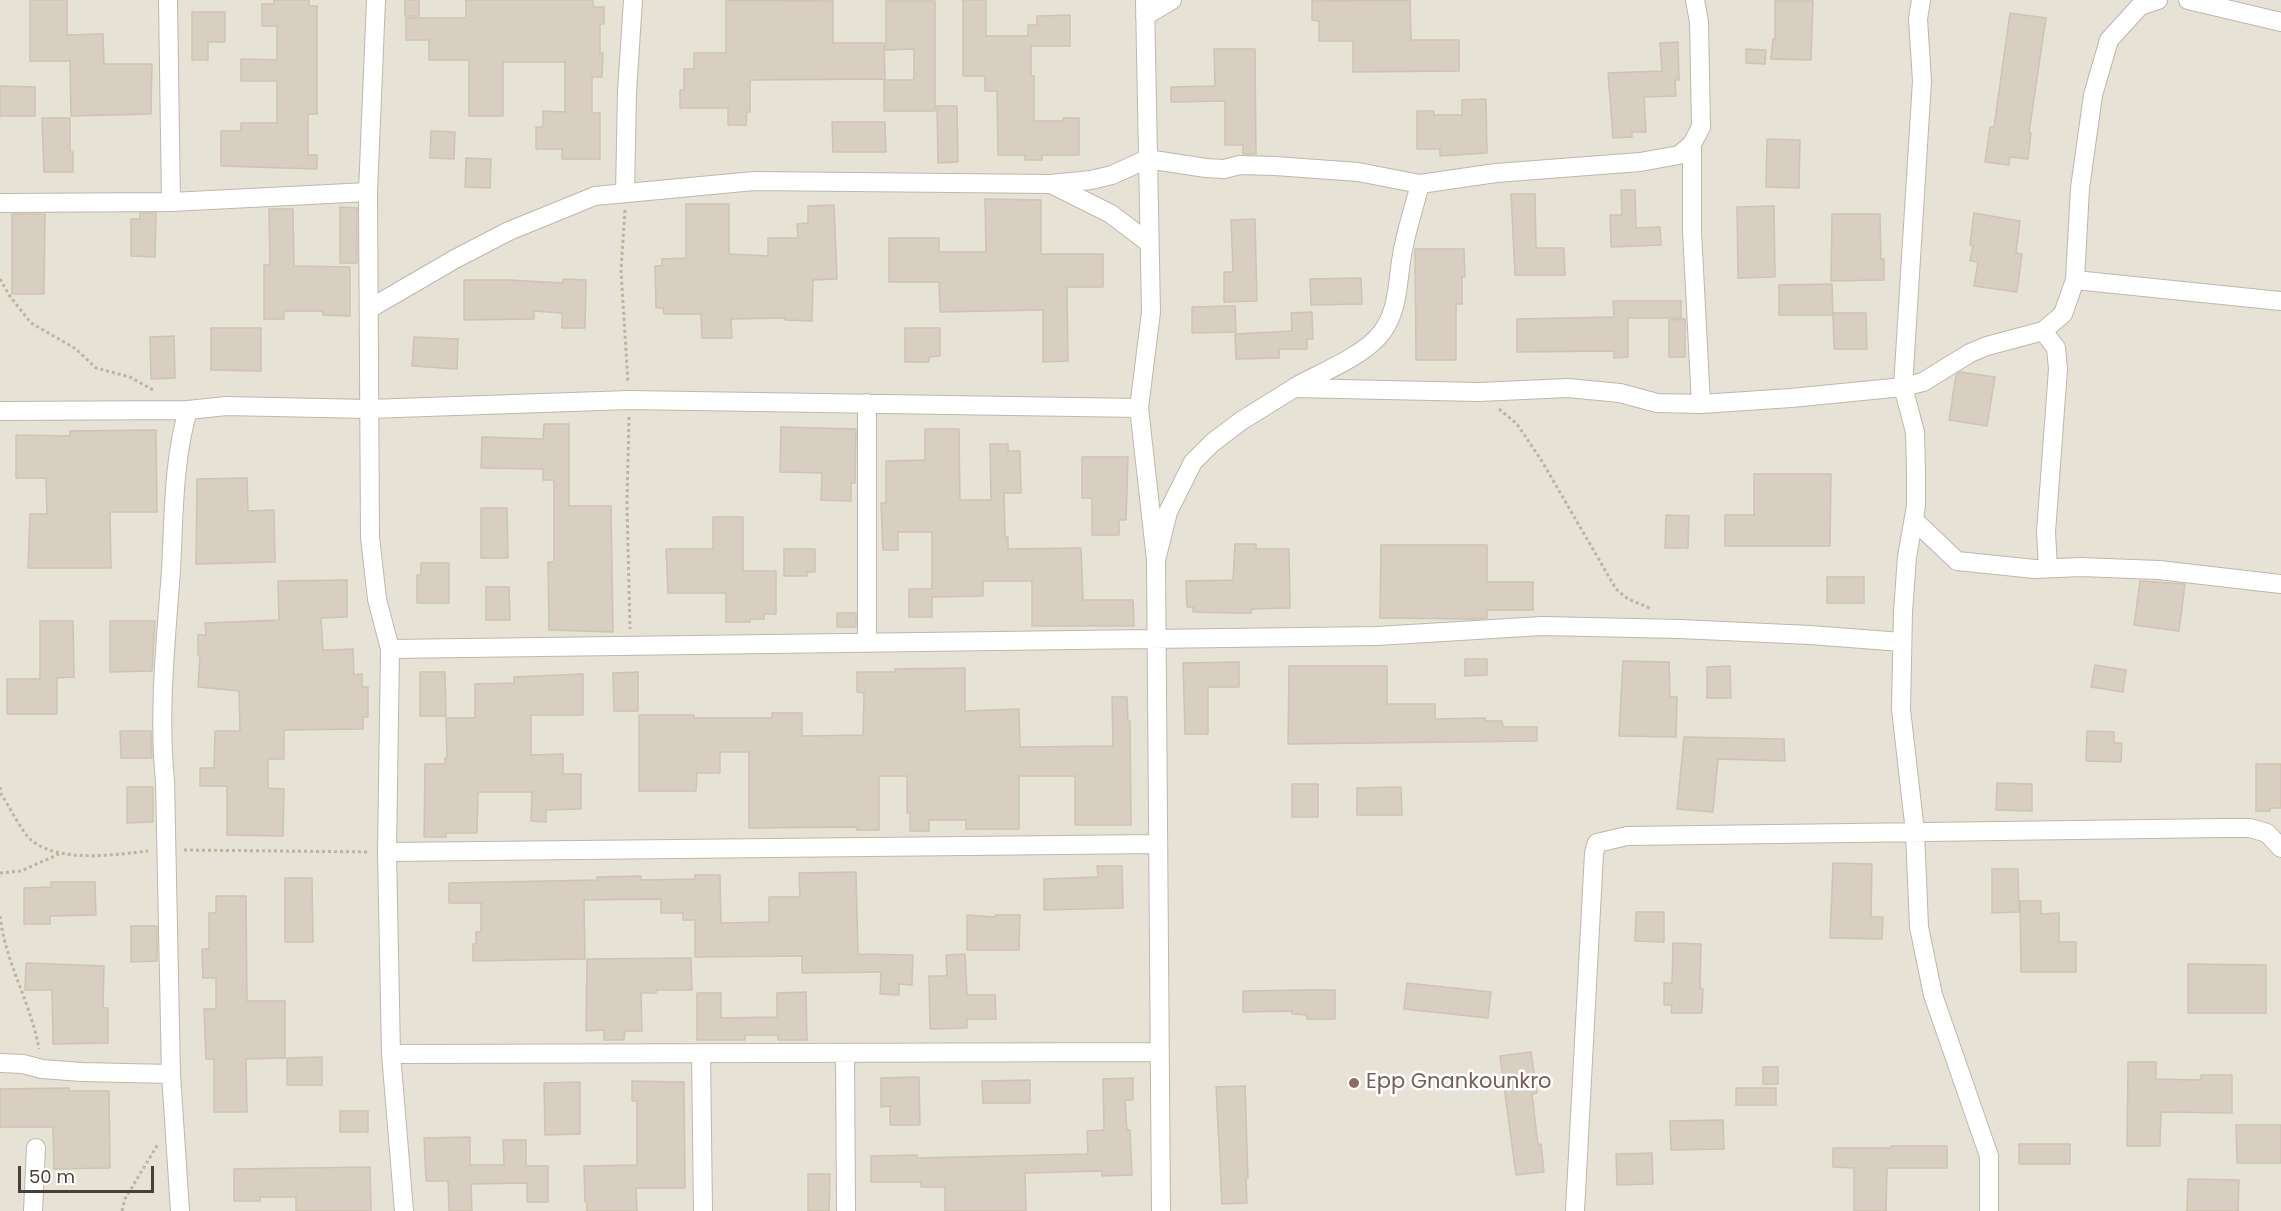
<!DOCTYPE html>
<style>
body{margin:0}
#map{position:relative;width:2281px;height:1211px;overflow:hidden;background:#f3f0e8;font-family:Poppins,sans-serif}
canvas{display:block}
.scale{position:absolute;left:18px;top:1166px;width:136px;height:27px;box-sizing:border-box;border:3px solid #474037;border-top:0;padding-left:8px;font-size:18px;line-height:21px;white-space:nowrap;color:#474037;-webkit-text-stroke:4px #fff;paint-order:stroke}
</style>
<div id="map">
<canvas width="2281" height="1211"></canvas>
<div class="scale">50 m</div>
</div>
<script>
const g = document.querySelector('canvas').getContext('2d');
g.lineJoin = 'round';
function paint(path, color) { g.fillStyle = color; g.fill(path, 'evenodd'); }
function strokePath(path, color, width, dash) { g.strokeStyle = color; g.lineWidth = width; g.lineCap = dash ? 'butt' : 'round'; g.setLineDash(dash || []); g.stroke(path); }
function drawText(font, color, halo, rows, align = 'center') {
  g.font = font + ' Poppins,sans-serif'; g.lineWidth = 5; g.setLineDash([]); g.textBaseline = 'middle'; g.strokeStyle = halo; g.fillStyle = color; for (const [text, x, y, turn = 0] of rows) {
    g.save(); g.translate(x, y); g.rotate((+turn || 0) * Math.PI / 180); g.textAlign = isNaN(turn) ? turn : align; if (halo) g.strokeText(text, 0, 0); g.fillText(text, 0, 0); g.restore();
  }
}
paint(new Path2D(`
 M0,0H2281V1211H0Z`), '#e7e2d6');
const building = new Path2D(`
 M30,0H67V35L103,34L104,64H152L151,114L71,116L70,61H30Z
 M274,0H309V6H317V114H308V155H317V169L221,166V131H241V123H277V81H241V59L277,60V26H262V4H274Z
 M405,0H419V16H405Z
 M466,0H593V7H604V24H600V53H603L602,77H592V113H600V159H562V149H536V127H543V111L565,112V62H503V116H469V60H429V40H406V18H466Z
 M726,0L833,1V43H884L885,79L750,80V112H747L746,125H728V108H680V90H684V69H694V53H726Z
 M963,0H986V36H1028V25H1037V16L1070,15V46H1031V76H1034V121H1063V118H1079V155H1042V160H1025V155H998L997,91H985V76H963Z
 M1410,0L1411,40H1459V71L1353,72V41H1319V21L1312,20V1Z
 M886,1H935V111H884V80H914V49L886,50Z
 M1775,1H1813L1811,60L1771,59L1773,39H1775Z
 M192,12H225V42H208V60H192Z
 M2010,13L2046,18L2029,132L2031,133L2028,159L2010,157L2009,165L1985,162L1990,127H1994Z
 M1678,42L1679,80H1675L1676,96L1644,97L1646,132H1632V137L1613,138L1608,73L1662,71L1660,43Z
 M1214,49H1255L1256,154H1243V145H1225V101L1171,102V87L1215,86Z
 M1746,49L1766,50L1765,64L1746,63Z
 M0,86L35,87V116H0Z
 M1486,99L1487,153L1440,156V149H1417V111H1434V115H1462V100Z
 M937,106H957L958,162L938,163Z
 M42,118H70V152H73V172H44Z
 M832,122H885L886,152H833Z
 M431,131L455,132L454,159L430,158Z
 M1767,139L1800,140L1799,188L1766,187Z
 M466,158L491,159L490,188L465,187Z
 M1621,190H1635L1636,228L1660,227L1661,245L1611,247L1610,215H1622Z
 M1511,194H1535L1536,248H1564L1565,275H1515Z
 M985,199L1041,200V254H1103V287H1067L1068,361L1043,362V310L940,312L939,282H889V238H939V252H986Z
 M686,204H729V254L768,256V238H798L797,224L808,223V206L834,205L837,279L813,280L812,321L785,320V318L731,319L732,338H702L701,314H664L663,308H656L655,266H662V259L686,258Z
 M1774,206L1775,277L1738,278L1737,207Z
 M340,207L357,208V263H340Z
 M269,209H293L294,266L350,267V316L323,315V311H284V319H264V265H270Z
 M140,213H156L155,257L131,256V219H140Z
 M1974,213L2020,221L2016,253L2022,254L2017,292L1974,286L1978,262L1970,261L1973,245H1970Z
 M12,214H45L44,294H12Z
 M1832,214H1880L1881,259H1884V280L1831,281Z
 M1255,219L1257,301L1224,302V272H1233L1231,220Z
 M1415,249H1464L1465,277H1462V304H1456V360H1416Z
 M1361,278L1362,304L1311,305L1310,279Z
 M563,279L586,280L585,328H562V313L534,311V319L464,320V280H510L563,283Z
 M1832,284L1833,315H1779V285Z
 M1613,301H1681V318H1628V357L1614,358V351L1517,352V319L1614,317Z
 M1235,306L1236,332L1192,333V307Z
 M1312,312L1313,339H1307V349H1279V358L1236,359L1235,334L1292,331L1291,313Z
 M1833,313H1866L1867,349H1834Z
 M1685,319V357H1669V320Z
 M211,328H261V371L211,370Z
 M905,328H940V356L929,357V362H905Z
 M174,336L175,378L151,379L150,337Z
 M414,337L458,339L457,369L412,366Z
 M1961,372L1995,377L1987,426L1949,420L1956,375Z
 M544,424H569V506H611L613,632L549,630L548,562H554V480H543V469L481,468L482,437L543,439Z
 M781,427L856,429L855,483H851V501L821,500L822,473L780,472Z
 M925,429H959L960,500H991L990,444H1008V451H1020L1021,493H1004L1005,537H1008V549L1081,548L1083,600H1133L1134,626H1032V581H983V596L932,597V617H909V589H932V532H898V550H883L881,503H886V461L925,460Z
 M156,430L157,512H110L111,568H28L30,514H47L46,478H16V435L70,436V431Z
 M1082,457H1128L1126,520H1119V535H1092V498H1082Z
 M1754,474H1831L1830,546H1725V515H1754Z
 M247,478L248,511L274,510L275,562L196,564L197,479Z
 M481,508H507L508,558H481Z
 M1666,515L1689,516L1688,548H1665Z
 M713,517H743V571H776V614H764V619H750V622H726V593H668L666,549H713Z
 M1235,544H1256V549H1289L1290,608L1251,609V613H1234L1193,612V607H1187L1186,581L1233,580Z
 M1381,545H1487V582H1533V610H1487V618L1477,619L1380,618Z
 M784,549H815V572H807V576H784Z
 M421,563H449V603H417V575H421Z
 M1827,577H1864V603H1827Z
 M347,580V617L321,618L323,650L353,649L354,675L362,674V687H368V717H363V729L284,730V759H268V788L284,789L283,836L227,835V786H200V768H214L215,731H240L239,691L198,687L200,655H198V635H206L205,623L279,620L278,581Z
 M2140,581L2185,584L2179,631L2134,625Z
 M486,587H509L510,620H486Z
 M837,613H856V627H837Z
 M40,621H73L74,677L57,678V714H7V679H40Z
 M110,621H155L152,671L110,672Z
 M1465,659H1487V675L1465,676Z
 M1623,661L1669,662L1670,697H1677L1676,737L1619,736Z
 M1239,662V687H1208V734H1185L1183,663Z
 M2095,665L2126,670L2123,692L2091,687Z
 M1289,666H1387V704H1435V719L1485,718V721H1502L1503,727H1537V741L1288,744Z
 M1730,666L1731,698H1707V667Z
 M965,668V711L1019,709L1020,747L1113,746L1112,697H1127L1128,721H1130L1131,825H1075V776H1019V829H966V820H929V831H910V813H907V776H879V830H857V827L749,828V752H720V773H697L696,791H639V715H694V718H772V713H802V736L863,735L864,693L857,692V672H895V669Z
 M420,672H445L446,716H420Z
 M638,672V711H614L613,673Z
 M583,674V715H531V755L563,754V774H581V809L546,810V822L531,821L532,792H478L477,833H446V837H424L425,764H445V758H447L446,718H475V684L514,683V677Z
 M120,731H151L152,758H121Z
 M2087,731L2114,732V743H2122L2121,762L2086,761Z
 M1684,737L1784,739L1785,761L1718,759L1713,812L1677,809Z
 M2256,764H2281V808H2270V811H2256Z
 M1997,783L2032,784V811L1996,810Z
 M1292,784H1318V817H1292Z
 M127,787H153V822L127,823Z
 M1401,787L1402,815H1357V788Z
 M1833,863L1872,864L1871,917H1883L1882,939L1830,938Z
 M1097,866H1122L1123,908L1044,910V879L1098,877Z
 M1992,869H2018L2019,912L1992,913Z
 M856,872L858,954L913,955L912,985L899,984V995L880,994L881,972L802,973V956L695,957V920H683V913H661V899L584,900L585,959L473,961V944H476V932H481V903H449V883L597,880V877L641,876V880L695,879V875H720L721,923L769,922V897H800L799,873Z
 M285,878H312L313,942H285Z
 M51,882H95L96,915L50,916V924H24V888L51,887Z
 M216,896H246L247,1001H285V1058L246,1059L247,1112H214V1059H206L204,1009H216V978H203L202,949H209V913H216Z
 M2020,901H2041V914L2059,913V942H2076V972H2021Z
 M1636,912H1664V942L1635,941Z
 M967,915L995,917V915H1020L1019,950H967Z
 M131,926H157V961L131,962Z
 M1673,943L1701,944L1700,988L1703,989L1702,1013H1671L1672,1005H1664V983H1672Z
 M965,954L967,995H995L996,1019H967V1028L930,1029L929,976H947L946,955Z
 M691,958L692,990H656V993H641L642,1031H625L624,1040H604V1030L586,1031L587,959Z
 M26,963L104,966L103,1008H108V1043L53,1044L52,990H25Z
 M2188,964L2266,965V1013H2188Z
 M1407,983L1491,992L1488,1018L1404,1009Z
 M1305,990H1335V1019H1307V1015L1292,1014V1011L1243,1012V991Z
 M806,992L807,1040H778V1035H745V1040H697V993H721V1018L777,1017V993Z
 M1531,1052L1537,1093L1532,1094L1538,1145L1541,1144L1544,1172L1516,1175L1500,1056Z
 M322,1057V1085H287V1058Z
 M2128,1062H2156V1079L2201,1080V1075H2232V1113L2161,1112L2160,1146H2127Z
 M1763,1067H1778V1084H1763Z
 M919,1077L920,1125H890V1106L881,1107V1078Z
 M1133,1078V1100H1125L1127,1130H1130L1132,1175L1102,1176V1171L1025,1173L1026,1211H945V1187H921V1182H871V1156L917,1155V1158L1088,1154L1087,1131L1104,1130L1103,1079Z
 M1030,1080V1103H983L982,1081Z
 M632,1081L684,1082L685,1188H636L637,1211H587V1202H585L584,1166L637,1165V1101H632Z
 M580,1082V1134L545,1135L544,1083Z
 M1245,1086L1248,1178H1246L1247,1203L1222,1204L1216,1087Z
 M69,1088V1091H109L110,1168L54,1169L53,1127H0V1089Z
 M1736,1088H1776V1105H1736Z
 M340,1111H368V1132H340Z
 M1723,1120L1724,1149L1671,1150L1670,1121Z
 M2236,1125H2281V1163H2237Z
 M470,1137V1165H504L503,1140H526V1166H548V1202H527V1183L471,1184L472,1211H449L448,1181H426L424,1138Z
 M2019,1144H2070V1164H2019Z
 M1891,1146H1947V1168H1887L1886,1211H1854V1168L1833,1167V1148H1891Z
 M1652,1153L1653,1184L1617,1185L1616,1154Z
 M370,1167L371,1211H296V1197H260V1201H234V1169Z
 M808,1174H830L829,1211H808Z
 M2188,1179L2239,1180L2238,1211H2187Z`);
paint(building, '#d8cec1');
strokePath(building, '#cfc3b1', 1.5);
const minor = new Path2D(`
 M168,0L171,202
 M376,0L368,192L370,537L377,599L390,649L387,852L391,1054L404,1211
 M1145,0L1151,312L1139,408L1156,560L1161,1211
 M1921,0L1918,19L1922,81L1903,387L1915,432L1916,472V506L1907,557L1903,612L1901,709L1915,832L1919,927L1933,995L1989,1156V1211
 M2188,0L2281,22
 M1145,16L1172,0
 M1692,144V231L1701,404
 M1051,184L1111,214L1149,243
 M625,193L627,92L633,0
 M0,203L171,202L368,192
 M2075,280L2281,301
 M369,309L455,259L509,231L595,196L754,181L1050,184L1091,180L1112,175L1147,159L1206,168L1224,169L1240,165L1275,166L1358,172L1420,184L1496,173L1640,162L1679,155L1692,144L1701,127L1699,22L1695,0
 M2043,331L2056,348L2058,369L2046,532L2048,568
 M1295,387C1320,373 1359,358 1378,337C1399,314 1397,283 1402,255C1406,231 1414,208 1420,184
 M0,411L188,410L226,406L369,409L629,400L1139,408
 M1914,520L1957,561L2035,569L2081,567L2159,570L2281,584
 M1156,560L1168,512L1193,462L1212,443L1241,421L1294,388L1479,392L1568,388L1620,393L1657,403L1701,404L1791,398L1903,387L1923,382L1970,353L1987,346L2043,331L2063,314L2075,280L2080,188L2093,95L2109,40L2140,6L2158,0
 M867,642V403
 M390,649L1377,636L1542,626L1680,629L1810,635L1902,642
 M387,852L1158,844
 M845,1053L846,1211
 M391,1054L1159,1052
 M701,1054L703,1211
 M0,1063L23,1064L42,1069L81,1072L171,1074
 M33,1211L36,1148
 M180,1211L171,1074L165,781C158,711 166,640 171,570C174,516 173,461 188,410
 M1575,1211L1594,853L1597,843L1627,836L2223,828H2250L2267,833L2281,848`);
strokePath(minor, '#bfb7ab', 20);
strokePath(new Path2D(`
 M625,210L621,270L628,383
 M0,279L9,295L31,323L76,349L96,368L130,377L155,391
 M1499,409L1517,424L1543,463L1616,589L1628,599L1652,609
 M629,417L627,503L630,629
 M0,787L1,794C8,804 23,834 31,840C59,863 114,855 148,851
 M184,850L370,852
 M0,873L21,871L59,854
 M0,916C5,962 31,1003 39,1049
 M122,1211L125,1199L158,1144`), '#c0b39c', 3, [3, 3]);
strokePath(minor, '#fff', 18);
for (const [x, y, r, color] of [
 [1354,1083,6,"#8d6e63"]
]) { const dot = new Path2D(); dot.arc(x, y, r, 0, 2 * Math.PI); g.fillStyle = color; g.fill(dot); strokePath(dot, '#fff', 2); }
drawText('21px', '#785e54', '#fff', [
 ["Epp Gnankounkro",1366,1083]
], 'left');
</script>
